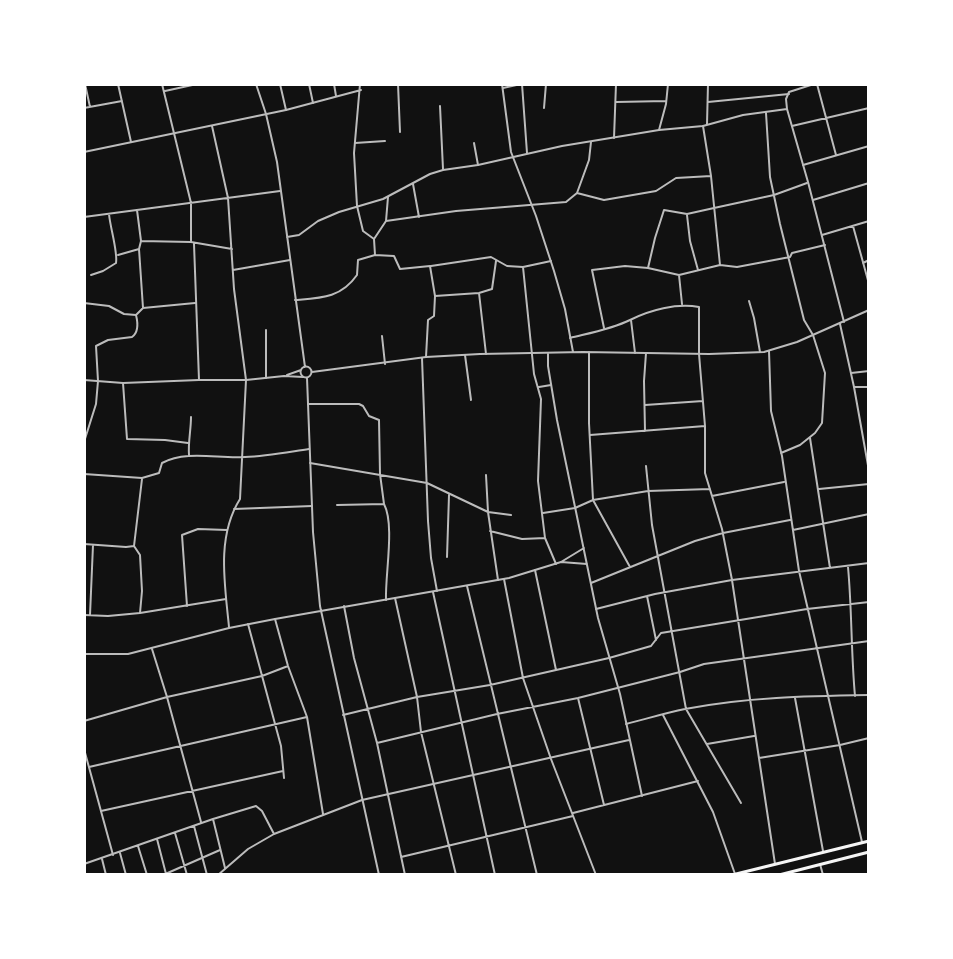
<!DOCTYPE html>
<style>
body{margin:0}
#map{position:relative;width:953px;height:959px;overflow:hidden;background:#111;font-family:Overpass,sans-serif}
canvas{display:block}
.frame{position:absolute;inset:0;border:86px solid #fff;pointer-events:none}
</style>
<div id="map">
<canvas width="953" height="959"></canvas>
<div class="frame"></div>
</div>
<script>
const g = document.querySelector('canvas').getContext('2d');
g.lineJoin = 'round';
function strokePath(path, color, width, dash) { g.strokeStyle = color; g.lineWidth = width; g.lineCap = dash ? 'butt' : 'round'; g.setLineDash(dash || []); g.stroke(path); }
strokePath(new Path2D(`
 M85,84L90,107
 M118,84L131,142
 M162,84L191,203V242
 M280,84L286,110
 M309,84L313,103
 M334,84L336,96
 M398,84L400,132
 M522,84L527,153
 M817,84L836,155
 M868,84L869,87
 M503,88L521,84
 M165,91L197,84
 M616,102L666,101
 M708,102L789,94
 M440,106L443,169
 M84,108L122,101
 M544,108L546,84
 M766,113L770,177L780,224L804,320L813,335L825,373L822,423L815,433L800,445L781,453
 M707,124L708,84
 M212,126L228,198L234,289L246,380L240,499C216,537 225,585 229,627
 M703,126L711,176L720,265
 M792,126L869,108
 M659,130L666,104L668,84
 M614,138L616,84
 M355,143L385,141
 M474,143L478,165
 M803,165L869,146
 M413,184L419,217
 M577,193L604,200L656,191L676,178L711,176
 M388,197L386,221L374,239L375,255L394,256L400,269L430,266L435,296L434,316L428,320L426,357
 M813,200L869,183
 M357,206L363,231L374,239
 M137,210L141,241L139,249L143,308
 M687,215L690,241L698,270
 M84,217L280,191
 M386,221L456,211L566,202L577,193L589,160L591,142
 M853,226L869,284
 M822,235L869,221
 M141,241L191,242L232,249
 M194,244L199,380
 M118,255L139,249
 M863,263L869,260
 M431,266L491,257L507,266L523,267L551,261
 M523,267L534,374L541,399L538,481L545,538L556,564
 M648,268L655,238L664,210L687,214L714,208L774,195L807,183
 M233,270L290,260
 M91,275L103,271L116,263C118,252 110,227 109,214
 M679,275L682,304
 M479,293L486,354
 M435,296L479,293L492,289L496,261
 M295,300C321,298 341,298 357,275L358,260L375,255
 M749,301L754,318L760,352
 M84,303L109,306L124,314L136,315L143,308L195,303
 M631,320L635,353
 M604,328L592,270L625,266L648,268L679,275L720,265L737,267L790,257L792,253L825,245
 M266,330V378
 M382,336L385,364
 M570,338C590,333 612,329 630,320C650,310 676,303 699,307V354L705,426V473L722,529L732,580L775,864
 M769,351L771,411L782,456L799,571L862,842
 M589,352V423L593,500L630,567
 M465,355L471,400
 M422,358L428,521L431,558L437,591
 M851,373L869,371
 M98,381L96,346L108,340L132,337C139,332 138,323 136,315
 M123,383L127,439L165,440L188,443
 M539,387L551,385
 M854,387H869
 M308,404H359L363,406L369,416L379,420L380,474L384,504
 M645,405L703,401
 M645,431L644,381L646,353
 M590,435L705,426
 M810,438L830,568
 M189,455C188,442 191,430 191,417
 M310,463L427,483L488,512L511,515
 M646,466L652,525L686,709L741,803
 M84,474L142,478L159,473L162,463C187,450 218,459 245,457C266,456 288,452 309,449
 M486,475L488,512L498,580
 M142,479L134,546L140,555L142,591L140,613L226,599
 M819,489L869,484
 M712,496L784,482
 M337,505L384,504C395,525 385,574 386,600
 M234,509L312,506
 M543,513L575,508L593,500L648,491L710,489
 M793,530L869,514
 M490,531L522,539L545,538
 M84,544L126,547L134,546
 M447,557L449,495
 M848,567C852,610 851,653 855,696
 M535,570L556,670
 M504,579L523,678L551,759L596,875
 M591,583L695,541L723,533L790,520
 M467,586L537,875
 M433,592L495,875
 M647,596L656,640
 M395,598L417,697L421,732L456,875
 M187,606L182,535L198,529L227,530
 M344,606L354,658L377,743L405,875
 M596,609L655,594L732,580L869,563
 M84,615L108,616L140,613
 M90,615L93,545
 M275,619L288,666L307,717L323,814
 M248,624L281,746L284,778
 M152,649L167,697L201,822
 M578,698L604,805
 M795,698L823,851
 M343,715L417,697L490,685L609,658L651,646L661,633L807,609L869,602
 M663,715L713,812L735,874
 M84,721L167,697L262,676L288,666
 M626,724C646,719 665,713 685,709C745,697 808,696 869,695
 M377,743L497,714L578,698L680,672L704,664L869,641
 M707,744L754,736
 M759,758L840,745L869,738
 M89,767L307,717
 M101,811L283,771
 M573,813L698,781
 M213,819L225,868
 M194,826L207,875
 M175,833L187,875
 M157,839L166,874
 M138,846L147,875
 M120,853L126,875
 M401,857L573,816
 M102,859L106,875
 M84,864L213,819L256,806L262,811L274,834
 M820,864L823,875
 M163,875L220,850
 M218,875L248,849L274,834L362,800`), '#bcbcbc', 2);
strokePath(new Path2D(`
 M256,84L266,114L277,162L305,367
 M502,84L511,152L536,216L554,271L565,309L573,352
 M814,84L789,92L786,99L787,109L808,182L844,322
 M84,152L286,110L361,90
 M357,206L354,153L360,84
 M287,237L299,235L318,221L339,212L383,199L430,174L443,170L478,165L562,146L659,130L703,126L743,115L787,109
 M840,324L854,387L869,471
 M548,353V366L557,420L598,618L620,694L642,796
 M300.5 372a5.5 5.5 0 1 1 11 0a5.5 5.5 0 1 1-11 0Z
 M312,372L426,357L480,354L583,352L709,354L764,352L797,342L869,310
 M287,375L301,370
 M307,378L313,532L320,606L379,875
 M84,380L123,383L199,380H246L284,376L303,377
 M84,442L96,404L98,381
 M561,562L587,564
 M84,654H128L229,628L275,619L509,578L561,562L584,548
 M84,749L113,855
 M362,800L629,740`), '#bcbcbc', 2);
strokePath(new Path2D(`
 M732,875L869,841
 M779,875L869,852`), '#f5f5f5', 3);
</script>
